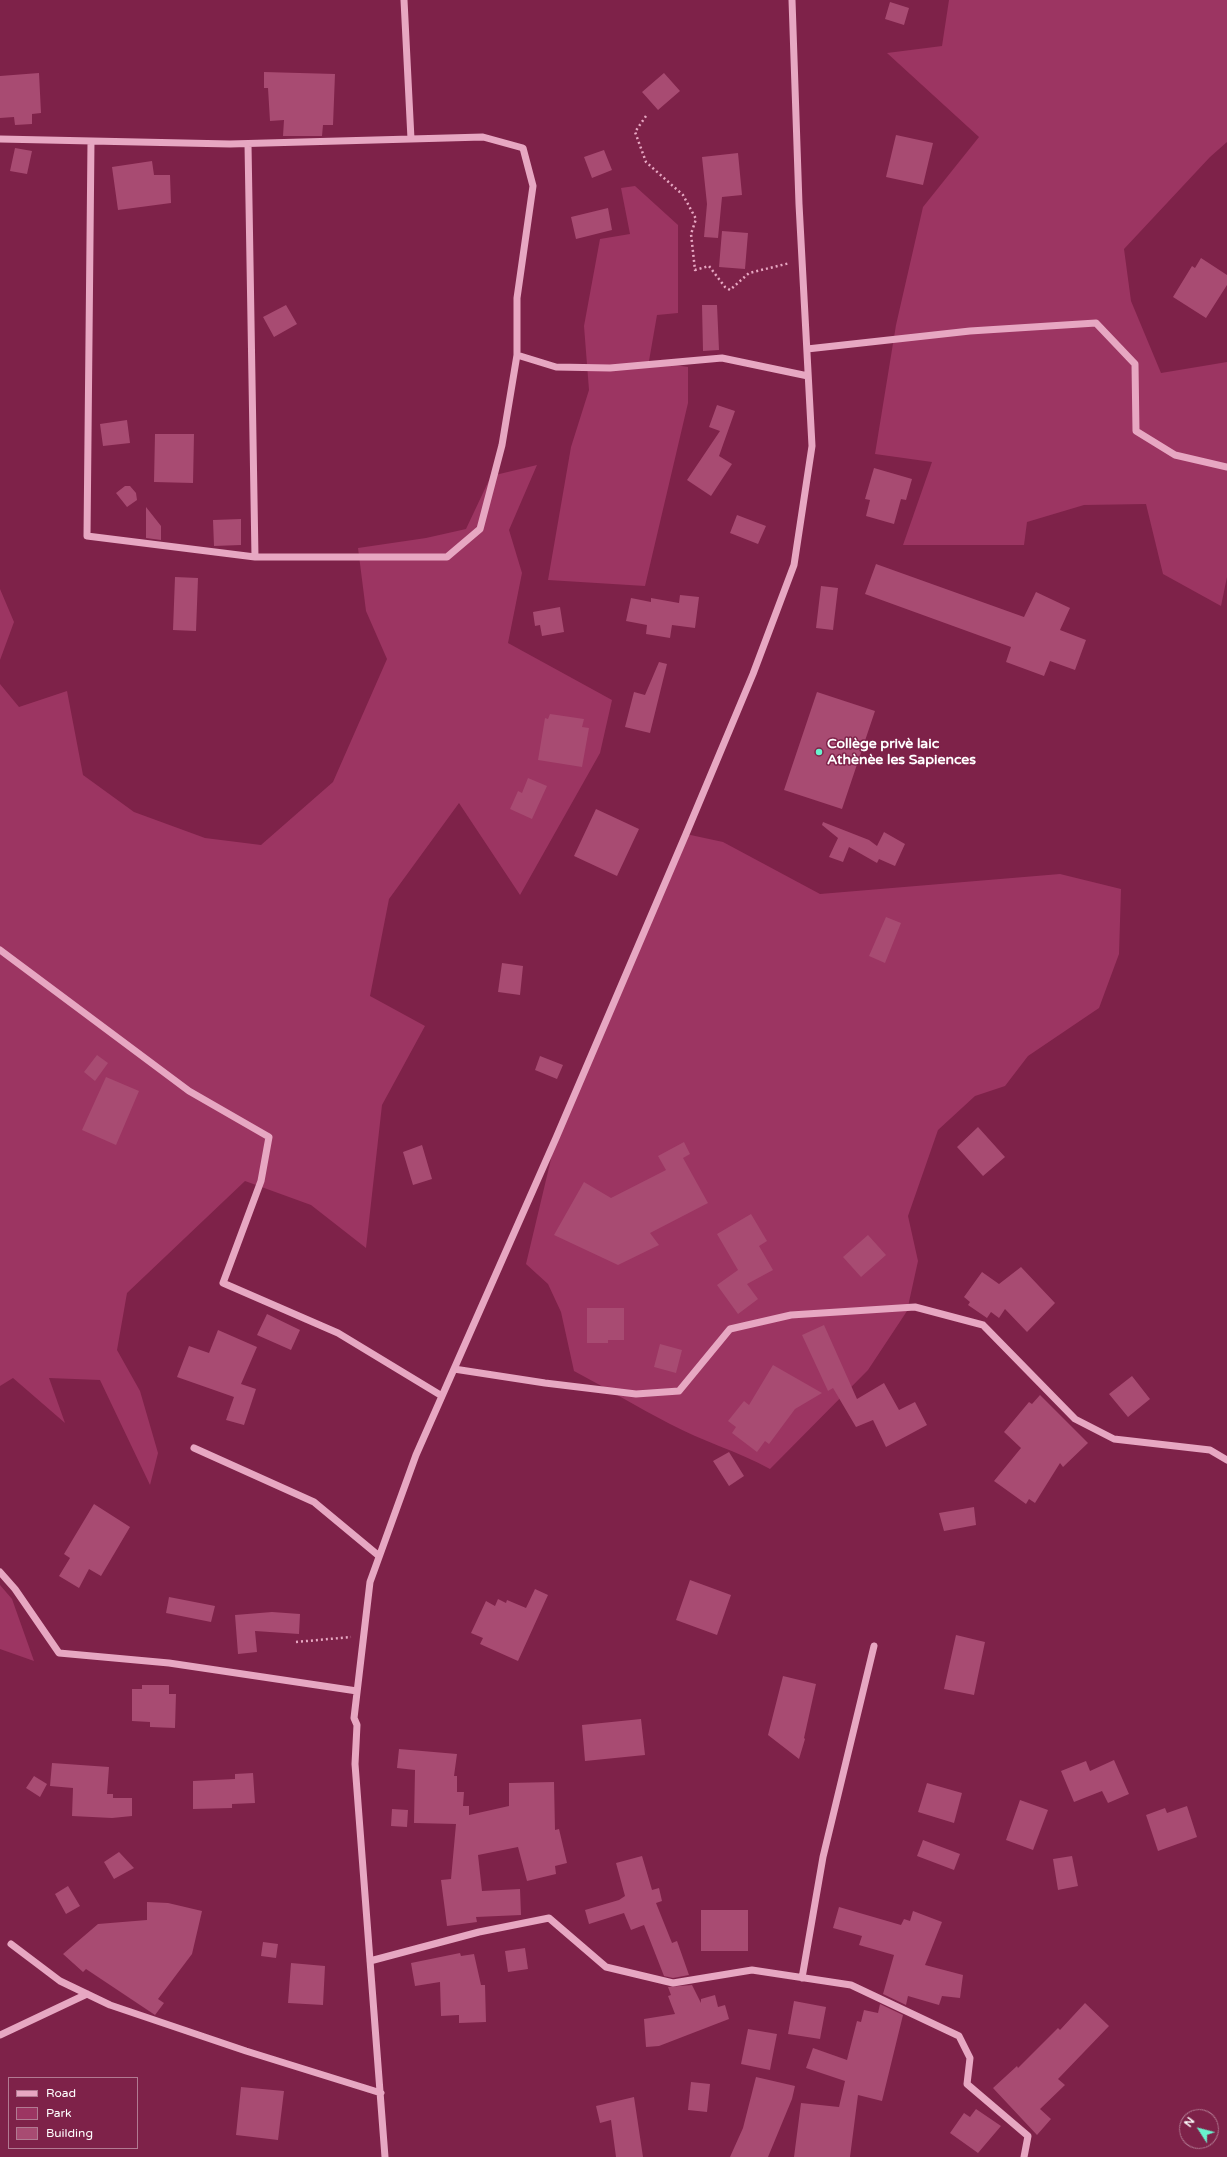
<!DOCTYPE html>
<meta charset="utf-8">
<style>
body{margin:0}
#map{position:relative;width:1227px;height:2157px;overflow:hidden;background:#7e2249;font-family:"Varela Round",sans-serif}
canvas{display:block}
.legend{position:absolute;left:8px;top:2077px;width:130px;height:72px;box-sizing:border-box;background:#7e2249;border:1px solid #b27a92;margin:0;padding:5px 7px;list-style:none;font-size:12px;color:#fff}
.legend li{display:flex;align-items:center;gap:8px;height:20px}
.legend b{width:20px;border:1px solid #b27a92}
.north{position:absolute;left:1179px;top:2109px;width:40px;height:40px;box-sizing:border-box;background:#7e2249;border:1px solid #b27a92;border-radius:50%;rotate:306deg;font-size:11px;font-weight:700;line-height:16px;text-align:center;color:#fff}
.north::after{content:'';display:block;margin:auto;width:14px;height:18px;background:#69f2cd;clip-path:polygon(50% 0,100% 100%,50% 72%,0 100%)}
</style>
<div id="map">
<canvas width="1227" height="2157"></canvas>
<ul class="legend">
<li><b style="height:5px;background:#e7a7c2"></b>Road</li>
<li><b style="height:11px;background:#9c3562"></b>Park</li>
<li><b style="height:11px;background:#a84b72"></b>Building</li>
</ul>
<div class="north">N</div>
</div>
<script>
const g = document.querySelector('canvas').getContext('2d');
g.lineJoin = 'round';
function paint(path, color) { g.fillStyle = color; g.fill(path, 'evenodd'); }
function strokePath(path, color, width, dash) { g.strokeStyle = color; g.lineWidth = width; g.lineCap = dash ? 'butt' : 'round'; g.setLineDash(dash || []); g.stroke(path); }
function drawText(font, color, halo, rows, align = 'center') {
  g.font = font + ' "Varela Round",sans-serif'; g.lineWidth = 3; g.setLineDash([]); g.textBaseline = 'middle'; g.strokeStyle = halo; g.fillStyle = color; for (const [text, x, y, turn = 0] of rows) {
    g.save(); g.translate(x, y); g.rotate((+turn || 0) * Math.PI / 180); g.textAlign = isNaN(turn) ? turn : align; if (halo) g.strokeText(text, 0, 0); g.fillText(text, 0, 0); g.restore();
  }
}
paint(new Path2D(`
 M949,0H1227V142L1210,157L1124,249L1131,301L1161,373L1227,362V577L1221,606L1163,574L1146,504L1084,505L1027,522L1024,545H903L932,462L875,454L896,325L923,207L979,137L887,53L942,46Z
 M635,186L678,225V313L657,315L649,361L688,367V403L645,586L548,580L571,447L589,390L584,326L600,239L630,234L621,188Z
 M537,465L509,530L522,573L508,643L612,700L600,753L520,895L459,803L389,899L370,996L425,1026L382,1105L366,1248L311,1205L245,1181L127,1293L117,1350L140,1391L158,1453L150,1485L100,1380L49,1378L65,1423L13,1378L0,1386V684L19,707L67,691L83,775L134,812L205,838L261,845L333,782L387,659L366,611L358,548L426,538L466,529L491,476Z
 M0,589L14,622L0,660Z
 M686,834L723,842L820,894L1060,874L1121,889L1119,954L1099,1008L1028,1056L1005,1086L975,1096L938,1130L908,1216L918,1261L907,1311L868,1370L770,1469C737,1451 702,1441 670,1424C637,1407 606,1388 574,1371L561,1312L548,1284L526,1264L556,1138Z
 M0,1585L12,1599L34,1661L0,1649Z`), '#9c3562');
paint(new Path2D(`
 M890,2L909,8L904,25L885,19Z
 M264,72L335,74L333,125H323L322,136H283L284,120L270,121L268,88H264Z
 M39,73L41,113L32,114V124L15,125L14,117L0,118V76Z
 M664,73L680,91L658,110L642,92Z
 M896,135L933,143L923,185L886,177Z
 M15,148L32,151L27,174L10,171Z
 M604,150L612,170L592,178L584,157Z
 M738,153L742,195L722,197L718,238L704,237L707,204L702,157Z
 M152,161L154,175H170L171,203L118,210L112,167Z
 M608,208L612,230L576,239L571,217Z
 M722,231L748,233L745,269L719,267Z
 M1201,258L1227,275V285L1206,318L1173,297L1192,266L1195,268Z
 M286,305L297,324L274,337L263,317Z
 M702,305H717L719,350L703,351Z
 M717,405L735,411L719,456L732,464L711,496L687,480L720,431L709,427Z
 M127,420L130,443L103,446L100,424Z
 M155,434H194L193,483L154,482Z
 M874,468L912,479L906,500L901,499L894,524L866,516L870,500L865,499Z
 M125,486H130L136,493L137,500L127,507L116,493Z
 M146,507L161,526V540L146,538Z
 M737,515L766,526L758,544L730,533Z
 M241,519V545L214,546L213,520Z
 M876,564L1024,617L1036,592L1070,608L1060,630L1086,640L1075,670L1050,661L1044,676L1006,662L1011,647L865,594Z
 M175,577L198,578L196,631L173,630Z
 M821,586L838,588L833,630L816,628Z
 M680,595L699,597L695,628L672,625L670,638L646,634L647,625L626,621L631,598L651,602V598L679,603Z
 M560,607L564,632L542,636L540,625L535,626L533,612Z
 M659,662L667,664L650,733L625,727L634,692L645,695Z
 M817,692L875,711L842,809L784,790Z
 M550,714L584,719L582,727L589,728L582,767L538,760L545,718L548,719Z
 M528,778L547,786L532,819L510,809L518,791L522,793Z
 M596,809L639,829L617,876L574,856Z
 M823,822L869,840L877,846L884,832L905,844L895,866L879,859L877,863L849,847L843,862L829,857L838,838L822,825Z
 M886,917L901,923L885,963L869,956Z
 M502,963L523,966L520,995L498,992Z
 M97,1055L108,1063L95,1081L84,1072Z
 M540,1056L563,1065L557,1079L535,1070Z
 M106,1077L139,1091L116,1145L82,1130Z
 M978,1127L1005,1157L983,1176L957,1147Z
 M684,1142L690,1154L683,1158L708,1203L650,1233L659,1245L618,1265L554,1235L584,1182L611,1198L666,1170L658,1156Z
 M422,1145L432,1179L413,1185L403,1152Z
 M751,1214L767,1241L759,1246L773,1270L747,1284L758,1299L738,1314L717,1285L738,1270L717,1234Z
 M868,1235L886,1255L861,1277L843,1257Z
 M1021,1267L1055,1303L1027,1332L1005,1309L999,1318L991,1312L987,1318L968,1305L970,1302L964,1297L982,1272L999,1284Z
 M587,1308H624V1340H608V1343H587Z
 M267,1314L300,1330L291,1350L257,1335Z
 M824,1325L857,1399L884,1383L899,1410L915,1402L927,1425L886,1447L873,1420L856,1427L833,1388L828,1391L802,1335Z
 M218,1330L257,1347L241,1384L256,1389L244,1425L226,1420L234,1397L177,1377L189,1346L209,1353Z
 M660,1344L682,1350L676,1373L654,1367Z
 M773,1365L822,1393L795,1409L769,1444L765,1441L757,1452L732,1433L736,1427L728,1421L744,1401L749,1405Z
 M1132,1376L1150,1399L1128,1417L1109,1394Z
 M1040,1395L1088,1443L1063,1467L1060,1463L1035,1503L1029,1499L1026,1504L994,1481L1021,1448L1004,1432L1029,1402L1032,1404Z
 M729,1452L744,1476L729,1486L713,1461Z
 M94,1504L130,1527L101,1576L89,1569L79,1588L59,1576L70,1558L64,1554Z
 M974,1507L976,1525L944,1531L939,1513Z
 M690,1580L731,1595L717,1635L676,1620Z
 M535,1589L548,1595L518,1661L480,1644L483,1638L471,1633L486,1601L495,1606L498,1599L506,1603L507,1600L526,1608Z
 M169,1597L215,1606L211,1622L166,1613Z
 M272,1612L300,1614L299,1634L255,1631L257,1652L238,1654L235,1615Z
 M956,1635L985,1642L974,1695L944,1689Z
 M783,1676L816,1684L804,1738L805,1739L799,1759L768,1735Z
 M142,1685H169V1694H176L175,1728L150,1727V1722L132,1721V1689H142Z
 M641,1719L645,1755L585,1761L582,1725Z
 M399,1749L457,1754L454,1776H457V1792H464L463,1806H469V1815L509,1806V1783L554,1782L555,1830L559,1829L567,1863L555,1866L556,1874L527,1881L518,1847L478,1855L482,1891L520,1889L521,1915L476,1917L477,1922L447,1926L441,1880L451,1879L456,1824L414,1823L415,1770L397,1768Z
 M1114,1760L1129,1794L1108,1803L1102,1791L1074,1802L1061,1771L1086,1761L1090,1771Z
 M52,1763L109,1767L107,1794H113V1798H132V1816L112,1818L72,1816L73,1788L50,1786Z
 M253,1773L255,1803L232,1804V1808L193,1809V1781L235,1779V1774Z
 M34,1776L47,1784L40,1797L26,1788Z
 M927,1783L962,1793L954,1823L918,1812Z
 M1020,1800L1048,1810L1033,1850L1006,1840Z
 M1187,1806L1197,1837L1158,1851L1146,1815L1165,1808L1167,1813Z
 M392,1809L408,1810L407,1827L391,1826Z
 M923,1840L960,1854L954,1870L917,1856Z
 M119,1852L134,1868L114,1879L104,1862Z
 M642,1856L652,1890L659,1888L662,1901L656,1903L672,1943L677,1941L689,1975L673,1978L664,1976L644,1925L631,1930L624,1913L589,1924L585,1910L619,1900L625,1896L616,1863Z
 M1072,1856L1078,1886L1058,1890L1053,1859Z
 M68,1886L80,1906L66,1914L55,1894Z
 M147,1902L168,1903L202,1911L192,1954L158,1999L164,2003L155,2015L86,1969L83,1972L63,1954L98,1924L147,1920Z
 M839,1907L901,1925L904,1919L910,1921L913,1911L942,1922L925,1965L963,1975L960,1998L942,1996L939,2005L908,1996L906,2005L883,1994L894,1955L859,1945L862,1936L833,1928Z
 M701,1910H748V1951H701Z
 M263,1942L278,1944L276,1958L261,1956Z
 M525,1948L528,1969L508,1972L505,1951Z
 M460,1953L461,1956L474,1954L481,1985H485L486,2022L459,2023V2015L441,2016L440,1982L415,1986L411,1963Z
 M291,1963L325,1966L323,2005L288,2003Z
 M692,1985L701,2003V1999L715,1995L718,2007L725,2005L729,2019L659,2046L646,2047L644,2019L675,2014L668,1996L671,1995L668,1987Z
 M794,2001L826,2007L820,2039L788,2034Z
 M1085,2003L1109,2026L1058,2079L1065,2085L1040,2109L1051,2119L1037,2135L993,2088L1017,2066L1018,2068L1058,2028L1060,2030Z
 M880,2004L903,2015L882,2101L858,2095L850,2157H794L801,2103L839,2107L845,2081L806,2068L813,2048L847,2060L857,2021L861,2022L864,2010L878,2013Z
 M748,2029L777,2034L770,2070L741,2064Z
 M756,2077L795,2086L792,2099L768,2157H730L743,2128Z
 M691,2082L710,2084L707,2112L688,2110Z
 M241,2087L284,2091L278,2140L236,2135Z
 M634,2097L643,2157H616L611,2120L600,2123L596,2106Z
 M976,2109L1001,2126L978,2153L950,2133L964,2113L970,2117Z`), '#a84b72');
strokePath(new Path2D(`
 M646,116L635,132L646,162L683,195L696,219L691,234L695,270L709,266L725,287L730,290L749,273L790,263
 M296,1642L351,1637`), '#e7a7c2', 2.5, [2, 3]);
strokePath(new Path2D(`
 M404,0L411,139
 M0,139L230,144L483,137L523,148L533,186L517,298V355L556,367L610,368L722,358L808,376
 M91,141L87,536L255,557H447L480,529L502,445L517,355
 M248,144L255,557
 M807,349L970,331L1096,323L1135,364L1136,431L1175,455L1227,467
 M0,950L189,1091L269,1137L261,1181L223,1283L338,1333L442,1396
 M454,1369L545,1383L636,1394L679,1391L730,1329L791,1315L915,1307L983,1325L1075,1419L1114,1439L1210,1450L1227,1460
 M194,1448L314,1502L379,1556
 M0,1572L15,1589L59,1653L169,1663L357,1691
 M11,1944L60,1981L110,2005L246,2051L381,2093
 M370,1961L479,1932L549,1918L606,1967L673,1983L752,1970L851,1985L959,2036L970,2058L967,2084L1028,2136L1024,2157
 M802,1978L823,1857L874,1646
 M0,2035L87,1994
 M385,2157L355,1764L357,1725L354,1718L370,1582L416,1455L556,1138L686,834L753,674L794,565L812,446L799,204L792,0`), '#e7a7c2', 7);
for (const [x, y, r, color] of [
 [819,752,4,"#69f2cd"]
]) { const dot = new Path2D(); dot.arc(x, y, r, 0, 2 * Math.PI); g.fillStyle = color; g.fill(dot); strokePath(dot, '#7e2249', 1.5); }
drawText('bold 14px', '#fff', '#7e2249', [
 ["Collège privè laic",827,744],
 ["Athènèe les Sapiences",827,760]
], 'left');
</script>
